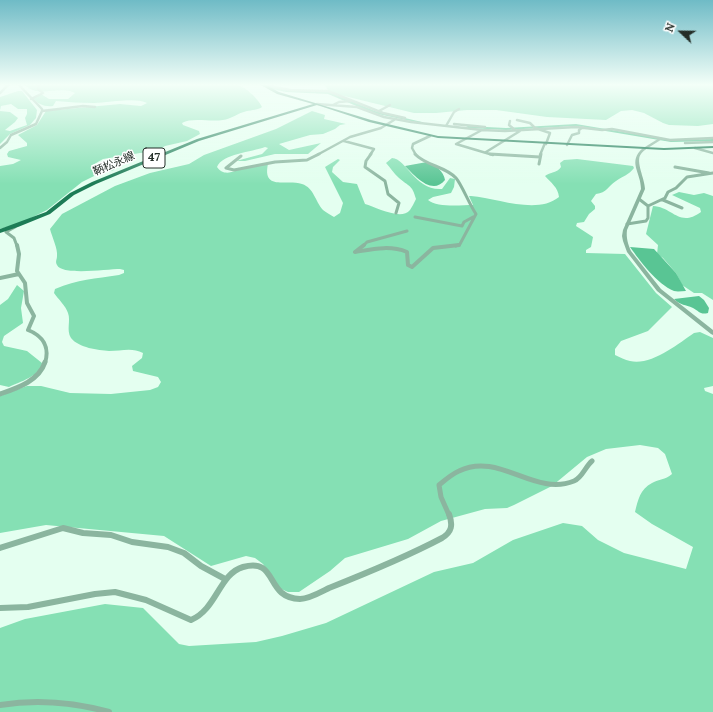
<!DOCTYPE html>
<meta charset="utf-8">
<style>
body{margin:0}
#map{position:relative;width:713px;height:712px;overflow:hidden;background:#e4fff0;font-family:Lora,serif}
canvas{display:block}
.north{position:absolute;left:661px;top:12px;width:40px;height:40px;-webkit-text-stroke:3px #fff;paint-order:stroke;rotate:292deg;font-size:11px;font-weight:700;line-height:16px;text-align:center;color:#242e28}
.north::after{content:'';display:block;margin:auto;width:14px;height:18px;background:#242e28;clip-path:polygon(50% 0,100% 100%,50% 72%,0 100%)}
</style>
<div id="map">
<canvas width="713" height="712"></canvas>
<div class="north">N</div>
</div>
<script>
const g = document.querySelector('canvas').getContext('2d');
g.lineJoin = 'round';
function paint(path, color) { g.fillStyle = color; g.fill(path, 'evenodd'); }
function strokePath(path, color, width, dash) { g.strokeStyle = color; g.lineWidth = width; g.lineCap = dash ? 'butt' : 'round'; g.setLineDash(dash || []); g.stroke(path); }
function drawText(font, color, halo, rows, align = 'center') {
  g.font = font + ' Lora,"Noto Sans JP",serif'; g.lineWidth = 3; g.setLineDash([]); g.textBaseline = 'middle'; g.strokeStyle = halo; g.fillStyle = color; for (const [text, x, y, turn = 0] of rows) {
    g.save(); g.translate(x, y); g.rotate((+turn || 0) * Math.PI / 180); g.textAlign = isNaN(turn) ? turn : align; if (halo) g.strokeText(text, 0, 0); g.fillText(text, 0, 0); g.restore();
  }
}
paint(new Path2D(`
 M28,84H236C244,86 258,98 262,107C258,110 252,110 247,111C238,113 231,119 223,120C209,122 192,117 182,123L183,125L199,131L200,134L187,141L165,146L156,152L140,153L103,159L91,166L114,168L115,169L114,170L96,175L82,182L47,210L21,223L0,229V166L13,164L21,160L8,157L7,154L9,151L27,146V143L18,135L37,125L46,111L120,104L141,106L147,103C135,97 108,103 94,103C81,103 69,102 56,101L53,106C45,107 37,104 33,98L34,96L41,94L49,99H68L75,93C60,85 38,99 25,85Z
 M323,84H713V124L698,126L669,125L663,123L644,113L632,110L621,111L606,120L547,117L496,110H467L436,113H414L336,94L329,91Z
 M18,91H22L37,110L36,118L30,125L10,134L0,144V111L10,112L18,118L15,122L5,130L10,131L27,125L25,118L27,114V109H18L11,104L1,106L0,110V97Z
 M312,111L325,115L324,119L346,124L340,125L335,129L323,134L310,135L279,144L289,150L321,143L308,154H275L245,161H236L262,154L268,148L265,147C252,152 222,154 217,167C225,178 235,170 245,168C252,166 260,165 268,164C262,191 287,179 302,184C314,188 315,201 323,210C326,212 330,215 334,217L340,213L343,203L325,167L338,159L340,160L333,167L332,172L343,182L357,184L365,204C376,207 401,221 410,210C412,207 414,203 416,199C412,184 409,187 399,178C394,174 390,167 386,163L392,158C407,159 415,191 442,189L450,178L455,179L454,187L451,193L433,197L428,200C437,208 462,205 473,205L469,196H471C497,198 537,215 559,197C558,187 551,183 545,176C550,172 557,173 561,167L560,163L564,160L577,159L633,166L634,168C629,175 623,176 616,181C608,186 607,193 596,194L591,201L595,206V209L589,214L584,222L577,223L576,226L593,237L591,247L586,250V253L625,254L656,293L672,307L648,331L621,341L615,349V355C620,357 625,360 630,361C651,366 678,344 694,333L700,332L713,338V386L704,388L705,391L713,394V712H0V628L25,619L105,604L143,608L179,644L189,646L256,642L282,636L326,623L434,572L473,563L513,540L563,523L582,526L598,540L624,553L686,569L693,547L652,524L635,512C638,500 640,489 652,483C659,479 665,480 672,474L665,454L658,448L640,445L606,449L587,457L552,486L514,505L507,508L485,509L441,521L408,539L345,558L330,571L299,592H288L279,588L263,564L255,558L246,556L211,566L164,536L46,525L0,533V396L27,386H41L70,393L111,394L150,390L158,387L161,382L158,377L133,371L132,366L142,358L143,353C132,347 121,351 109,351C98,350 79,348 71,338C66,330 71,321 68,313C66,306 58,299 54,293L55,289C78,279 95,279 119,275L124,273V270L120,269C108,269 62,276 57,265C55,261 57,260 57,256C58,249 52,237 50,229L62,214L115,186L150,173L189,164L204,155L276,129Z
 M679,192L694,195L704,193L713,196V300L702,293H694L682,285L676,273L663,258L657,254L658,245L646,234L653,206C673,207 679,228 701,212L700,208L672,195Z
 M17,285L24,291L21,308L23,323L4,336L2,342L4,346L27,351L42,363C41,376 19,382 9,387L0,385V305L8,299Z`), '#85e0b4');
paint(new Path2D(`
 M427,162C435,164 444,172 445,180C432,196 415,176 405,166Z
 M630,247L654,249L676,273L686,291C682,291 678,292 674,291C657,284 640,261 630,247Z
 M699,296L704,300L709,308L708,313C700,315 699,311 693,308C685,304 681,306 674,299Z`), '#59c594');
paint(new Path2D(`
 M264,84H269L274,87L286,90L329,92L375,111L422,122L420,123L373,113L328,94L286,92L272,89Z
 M576,124L671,140L713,139V141L671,142L576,126L506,130L468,128L466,127L468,126L506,128Z`), '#59c594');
strokePath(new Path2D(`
 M18,84L42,109V111
 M270,84L274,87L290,90L328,91L383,113L405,118
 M0,93L9,84
 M31,99L43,93L38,89L39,84
 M317,104L357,107L384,117L411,122L482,130L505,131L576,127L602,130L612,129L670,140L713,138
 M333,105L339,102L351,101
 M42,111L83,106L95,107
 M379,111L390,105
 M517,120L530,123L535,128L550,133L546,144
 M510,121L509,125L515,130
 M454,124L485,127
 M446,126L454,112L459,109
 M482,130L456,144L493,155
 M344,141L374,149L370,155
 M685,143L713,142
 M567,145L572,135L579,133V130L583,127
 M0,148L7,142L11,135L36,124L42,111
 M695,148L713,153
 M644,149L660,139
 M486,152L520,131
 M317,155L350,137L381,128L394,120
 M416,155L412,148L413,144L430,136
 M540,155L545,143`), '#8bb59f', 2.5);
strokePath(new Path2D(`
 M371,154L366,161L365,167L385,181L388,194L399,203L396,213
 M415,154C426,166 445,166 456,178C462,185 469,204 476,214L460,244L456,246
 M490,154L540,157
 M241,156L226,168L234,170L275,162L307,160L319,154
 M539,164L541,154
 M675,167L709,173
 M639,199L648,206
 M663,200L682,208
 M648,206L665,198L668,192L676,188L687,177L713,173
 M415,217L462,226L464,222L473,217
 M627,224L646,221L648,218V206
 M15,227L6,232L14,238L17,246
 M363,246L367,242L407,231`), '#8bb59f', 3);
strokePath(new Path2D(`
 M17,245L19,254L17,271L25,283L27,303L34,316L28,330C43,336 50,347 45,363
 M364,245L355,252C373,249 390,245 407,252L408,265L412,267L433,248L459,245
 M0,278L19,274`), '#8bb59f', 4);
strokePath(new Path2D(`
 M0,394C17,388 39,381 45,362
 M449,515L441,497L439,485C445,480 452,474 459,471C499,451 534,497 574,481C582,478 585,467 592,461`), '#8bb59f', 5);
strokePath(new Path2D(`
 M0,548L63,528L83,533L111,535L132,542L168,547L184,553L201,566L225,579
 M0,608L28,607L95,594L115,592L146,600L191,620C217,609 219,574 243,567C279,557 264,598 300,599C309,599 321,592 329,588C367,573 406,557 442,538C452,532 453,525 449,514
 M0,705C37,699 73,702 109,712`), '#8bb59f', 6);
paint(new Path2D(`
 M643,148L646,149C644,151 642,152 641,154C635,161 645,179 645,189L627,230C626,238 628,244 631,251L661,289L713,330V335L711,334L657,291L627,252L623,241L622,236L623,230L641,189C641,172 627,162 643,148Z`), '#8bb59f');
paint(new Path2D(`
 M259,84H264L279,92L371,120L438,136L664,148L713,146V148L664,150L438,138L369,122L317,105L199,141L96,184L74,195L50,214L18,227L0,233V229L46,212L70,193L92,182L197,139L313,104L277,94Z`), '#1d7c56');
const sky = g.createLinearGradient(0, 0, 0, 184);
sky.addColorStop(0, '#6fbbc6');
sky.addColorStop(0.46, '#f3fff8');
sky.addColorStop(1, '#f3fff800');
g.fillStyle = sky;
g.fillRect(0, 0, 713, 184);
drawText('11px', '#242e28', '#fff', [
 ["鞆松永線",114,164,-23]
]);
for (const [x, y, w] of [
 [154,158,22]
]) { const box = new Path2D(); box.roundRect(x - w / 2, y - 10, w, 20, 3); g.fillStyle = '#fff'; g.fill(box); strokePath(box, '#242e28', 1); }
drawText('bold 12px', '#242e28', null, [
 ["47",154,158]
]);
</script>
